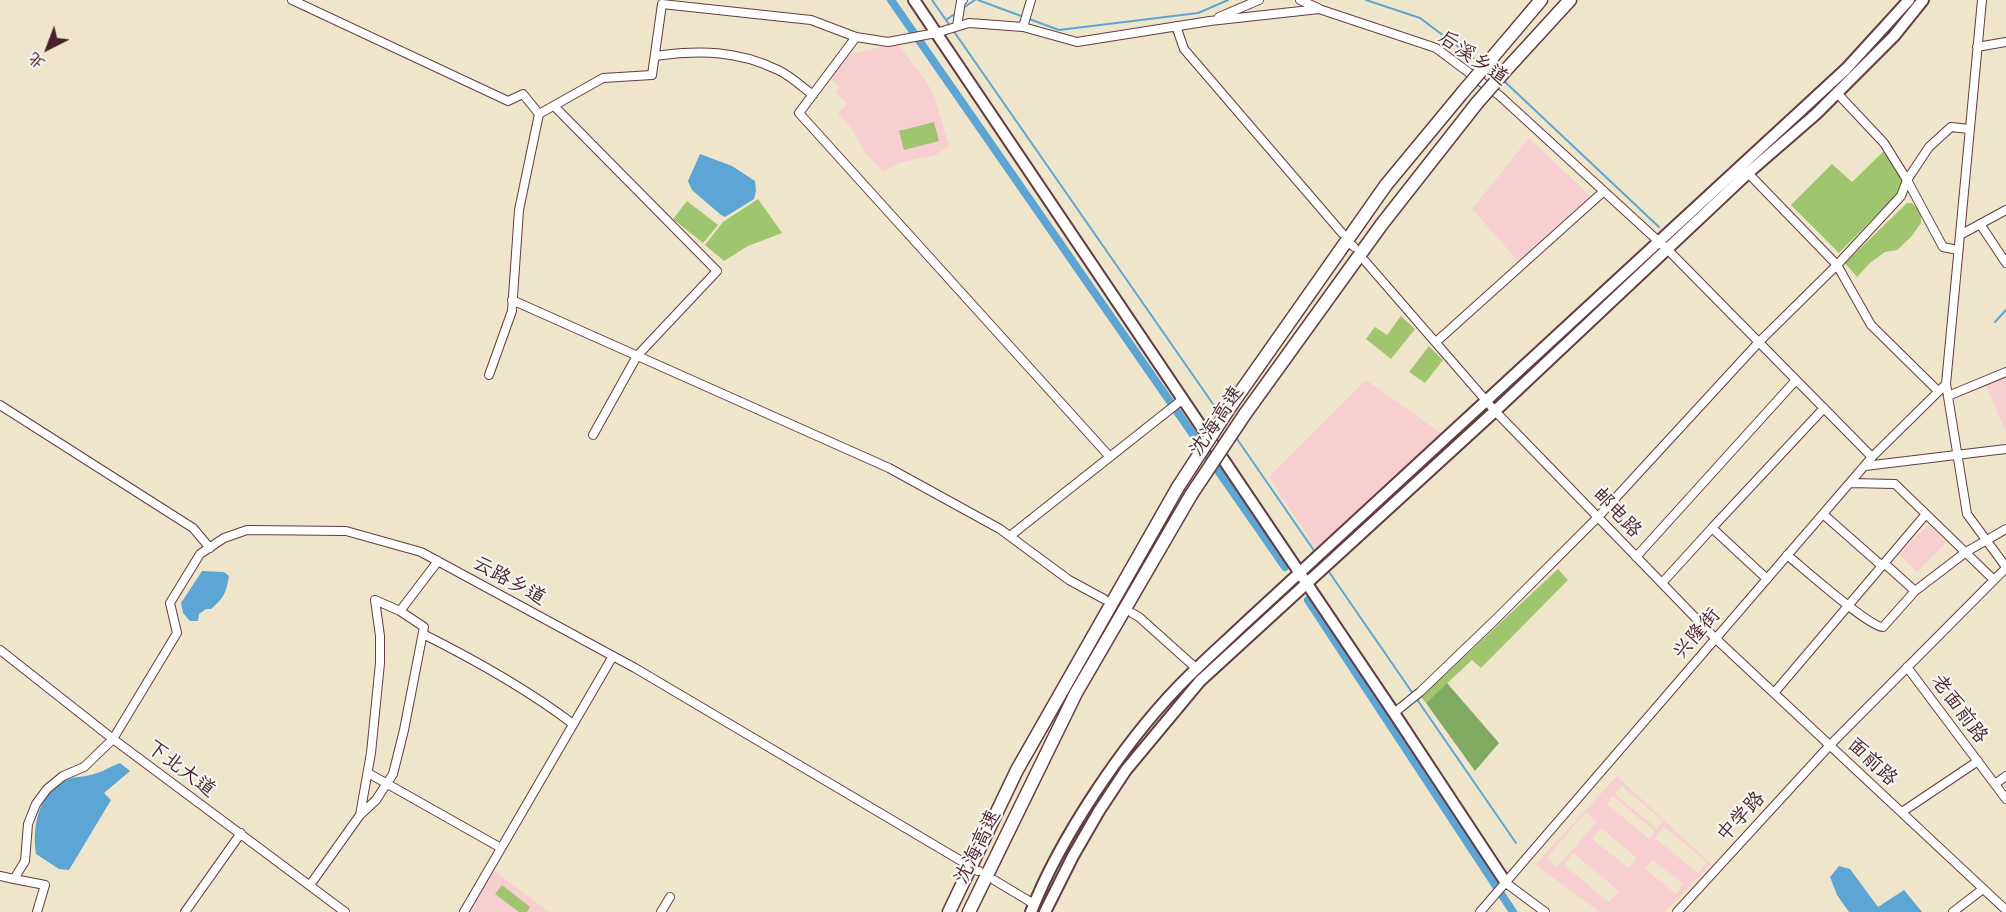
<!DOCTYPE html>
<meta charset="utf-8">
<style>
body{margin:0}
#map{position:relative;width:2006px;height:912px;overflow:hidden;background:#eee5ca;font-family:"Patrick Hand","LXGW WenKai TC",sans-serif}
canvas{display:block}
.north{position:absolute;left:18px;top:18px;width:60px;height:60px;-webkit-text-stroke:4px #f6f6f2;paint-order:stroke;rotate:222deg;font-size:16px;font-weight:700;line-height:24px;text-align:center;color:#4a1f2b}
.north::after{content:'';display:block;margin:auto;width:21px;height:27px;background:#4a1f2b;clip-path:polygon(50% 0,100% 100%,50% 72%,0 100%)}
</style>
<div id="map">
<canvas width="2006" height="912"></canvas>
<div class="north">北</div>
</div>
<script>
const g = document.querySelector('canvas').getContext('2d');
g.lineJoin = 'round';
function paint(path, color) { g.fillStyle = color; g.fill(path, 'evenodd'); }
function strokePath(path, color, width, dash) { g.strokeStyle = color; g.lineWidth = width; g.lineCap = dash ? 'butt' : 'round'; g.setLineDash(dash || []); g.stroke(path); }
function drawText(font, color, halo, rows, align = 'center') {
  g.font = font + ' "Patrick Hand","LXGW WenKai TC",sans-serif'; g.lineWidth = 4.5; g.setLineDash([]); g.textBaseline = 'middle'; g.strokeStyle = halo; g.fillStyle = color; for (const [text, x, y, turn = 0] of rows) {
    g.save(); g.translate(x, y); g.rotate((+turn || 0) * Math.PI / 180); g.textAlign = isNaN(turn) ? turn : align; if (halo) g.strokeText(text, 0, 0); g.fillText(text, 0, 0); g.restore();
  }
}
paint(new Path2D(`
 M899,46L925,79L935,98L949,146L935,155L899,163L883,172L866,154L851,128L838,114L847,103L835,93L840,87L829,77L847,55L881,47Z
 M1529,138L1590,196L1519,262L1472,209Z
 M2006,370V433L1983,378Z
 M1366,380L1442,434L1317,550L1269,477Z
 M1928,525L1946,543L1917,572L1899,554Z
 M1617,776L1711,864L1665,912H1600L1535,865ZM1622,786L1663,821L1657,829L1615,794ZM1613,796L1655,831L1649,839L1607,804ZM1586,812L1597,822L1557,867L1547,857ZM1664,827L1707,862L1698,873L1655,838ZM1601,828L1637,858L1629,868L1592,839ZM1573,853L1619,891L1609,902L1564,865ZM1653,860L1683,884L1676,894L1645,869Z
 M492,869L549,912H466Z`), '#f7cfd1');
paint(new Path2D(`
 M934,122L939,141L904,150L899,131Z
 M1887,148L1903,183L1902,189L1839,253L1791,205L1832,164L1852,182Z
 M758,199L782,233L748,246L724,261L705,245L723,222Z
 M687,201L718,225L703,243L673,219Z
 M1907,203H1912L1921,213V223L1911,237L1897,250L1885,252L1871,262L1857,277L1845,263Z
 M1401,316L1415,329L1391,359L1366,339L1375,327L1387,335Z
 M1429,346L1443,360L1425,383L1409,372Z
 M1558,569L1568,580L1481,668L1472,660L1426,703L1421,697Z
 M502,885L530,907L527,912H519L495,894Z`), '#a0c56f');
paint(new Path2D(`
 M1447,683L1499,743L1475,771L1426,703Z`), '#80aa62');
paint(new Path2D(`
 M700,154L732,166L755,181L756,191L754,199L725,217L721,215L692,190L688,181Z
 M202,571L224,572L229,576C226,593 224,598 211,609H206L199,614L198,621H190L183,613L181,603Z
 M120,763L130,771L104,793L111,800L69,870L59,869L36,854C32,827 38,793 66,780C75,776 85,777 94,774C103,772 111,766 120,763Z
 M1839,866L1850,869L1878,907L1904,890L1922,912H1849L1837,895L1830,877Z`), '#5da5d4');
strokePath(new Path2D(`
 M932,0L1220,414
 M978,0L1059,30L1198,13L1228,0
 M1366,0L1420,18L1480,63
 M963,8L975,0
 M946,20L956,13
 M1504,81L1659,227
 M1995,322L2006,310
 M1235,436L1315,552
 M1327,569L1516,843`), '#5da5d4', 2);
strokePath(new Path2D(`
 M891,0L1285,567
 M1308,600L1513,912`), '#5da5d4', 8);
const minor = new Path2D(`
 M292,0L508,101L523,94L539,114
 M1300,0L1318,8
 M1982,0L1946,384L1967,514L2006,567
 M1219,17L1259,0
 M957,26L961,1L963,0
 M1176,26L1184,49L1342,233
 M1023,27L1031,0
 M856,37L799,113L1110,457
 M1977,47L2006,42
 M655,56C699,50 737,50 778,70C791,76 802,87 813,95
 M1837,93L1884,143L1907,180L1943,247L1958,250
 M554,106L717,271L637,356L593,435
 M1748,173L1837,265L1871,325L1938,391
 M1980,224L2006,263
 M1960,235L2006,210
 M1353,246L1354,247
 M1365,261L1495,411L1715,638L2006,910
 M512,300L889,468L1000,529L1069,580L1104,599
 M1436,342L1604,191
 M489,375L512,311L519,210L539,114L603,78L652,75L662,4L811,20L856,37L888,42L936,33L969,23L1023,27L1077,42L1210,21L1319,9L1436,48L1500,96L1668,250L1872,457
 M1948,396L2006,372
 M0,405L193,528L210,548
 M1865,466L2006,449
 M1850,483L1895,484L1993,579
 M1823,514L1882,566
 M1712,528L1824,408
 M1010,536L1183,399
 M1787,555C1802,567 1869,627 1883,627L1915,591L1966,552L2006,529
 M1636,557L1796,380
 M1884,563L1915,591
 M1662,583L1712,528L1767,579
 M1132,613L1139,617L1197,669
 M423,634C475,660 527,689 573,724
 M0,650L113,739L345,912
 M1907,667L2006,799
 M1774,693L1926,514
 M1394,713L1420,692L1495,620L1598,517L1759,342L1837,265L1901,196L1907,180L1929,147L1951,127L1969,129
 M368,773L501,848
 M1995,784L2006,776
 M1902,812L1978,761
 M360,815L376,800L393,774L404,730L424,627L400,611
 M978,871H979
 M0,876L14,879L25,861L28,824L36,804L47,789L63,776L84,767L113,739L177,633L170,603L200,554L224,538L247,530L346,531L421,552L635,668L963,862
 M14,879L45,885L37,912
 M994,880L1034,904
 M1506,883L1545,912
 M310,885L360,815L371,753L380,663V636L375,600L400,611L438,561
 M185,912L241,833
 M464,912L613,656
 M661,912L670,897
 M1480,912L1872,457L1946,384
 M1677,912L1830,745L2006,568
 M1953,912L1983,889`);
const major = new Path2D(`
 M914,0L1394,713L1506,883
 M1031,912C1060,838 1123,744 1178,687C1199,665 1222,645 1244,624L1846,69L1909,0
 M1045,912L1073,856L1099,811L1126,770L1200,681L1495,411L1748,173L1816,114L1894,36L1923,0`);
const highway = new Path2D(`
 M1491,59L1541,0
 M1505,71L1570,0
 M1232,404L1386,185L1463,92
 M1245,414L1382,224L1477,103
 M949,912L1017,770L1178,487
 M969,912L1076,693L1191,495`);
strokePath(minor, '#633d43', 10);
strokePath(major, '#633d43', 14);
strokePath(highway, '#633d43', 15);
strokePath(minor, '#fff', 8);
strokePath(major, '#fff', 10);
strokePath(highway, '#fff', 12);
const highwayBridge = new Path2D(`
 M1463,92L1491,59
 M1477,103L1505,71
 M1178,487L1232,404
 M1191,495L1245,414`);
strokePath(highwayBridge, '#633d43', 15, []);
strokePath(highwayBridge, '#fff', 12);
drawText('20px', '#4a1f2b', '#f6f6f2', [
 ["后溪乡道",1473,58,35],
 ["沈海高速",1217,421,-56],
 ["邮电路",1617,513,46],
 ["云路乡道",509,581,29],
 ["兴隆街",1697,634,-49],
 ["老面前路",1959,709,53],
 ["面前路",1872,762,43],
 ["下北大道",181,769,37],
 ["中学路",1741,817,-47],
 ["沈海高速",978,847,-64]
]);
</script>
